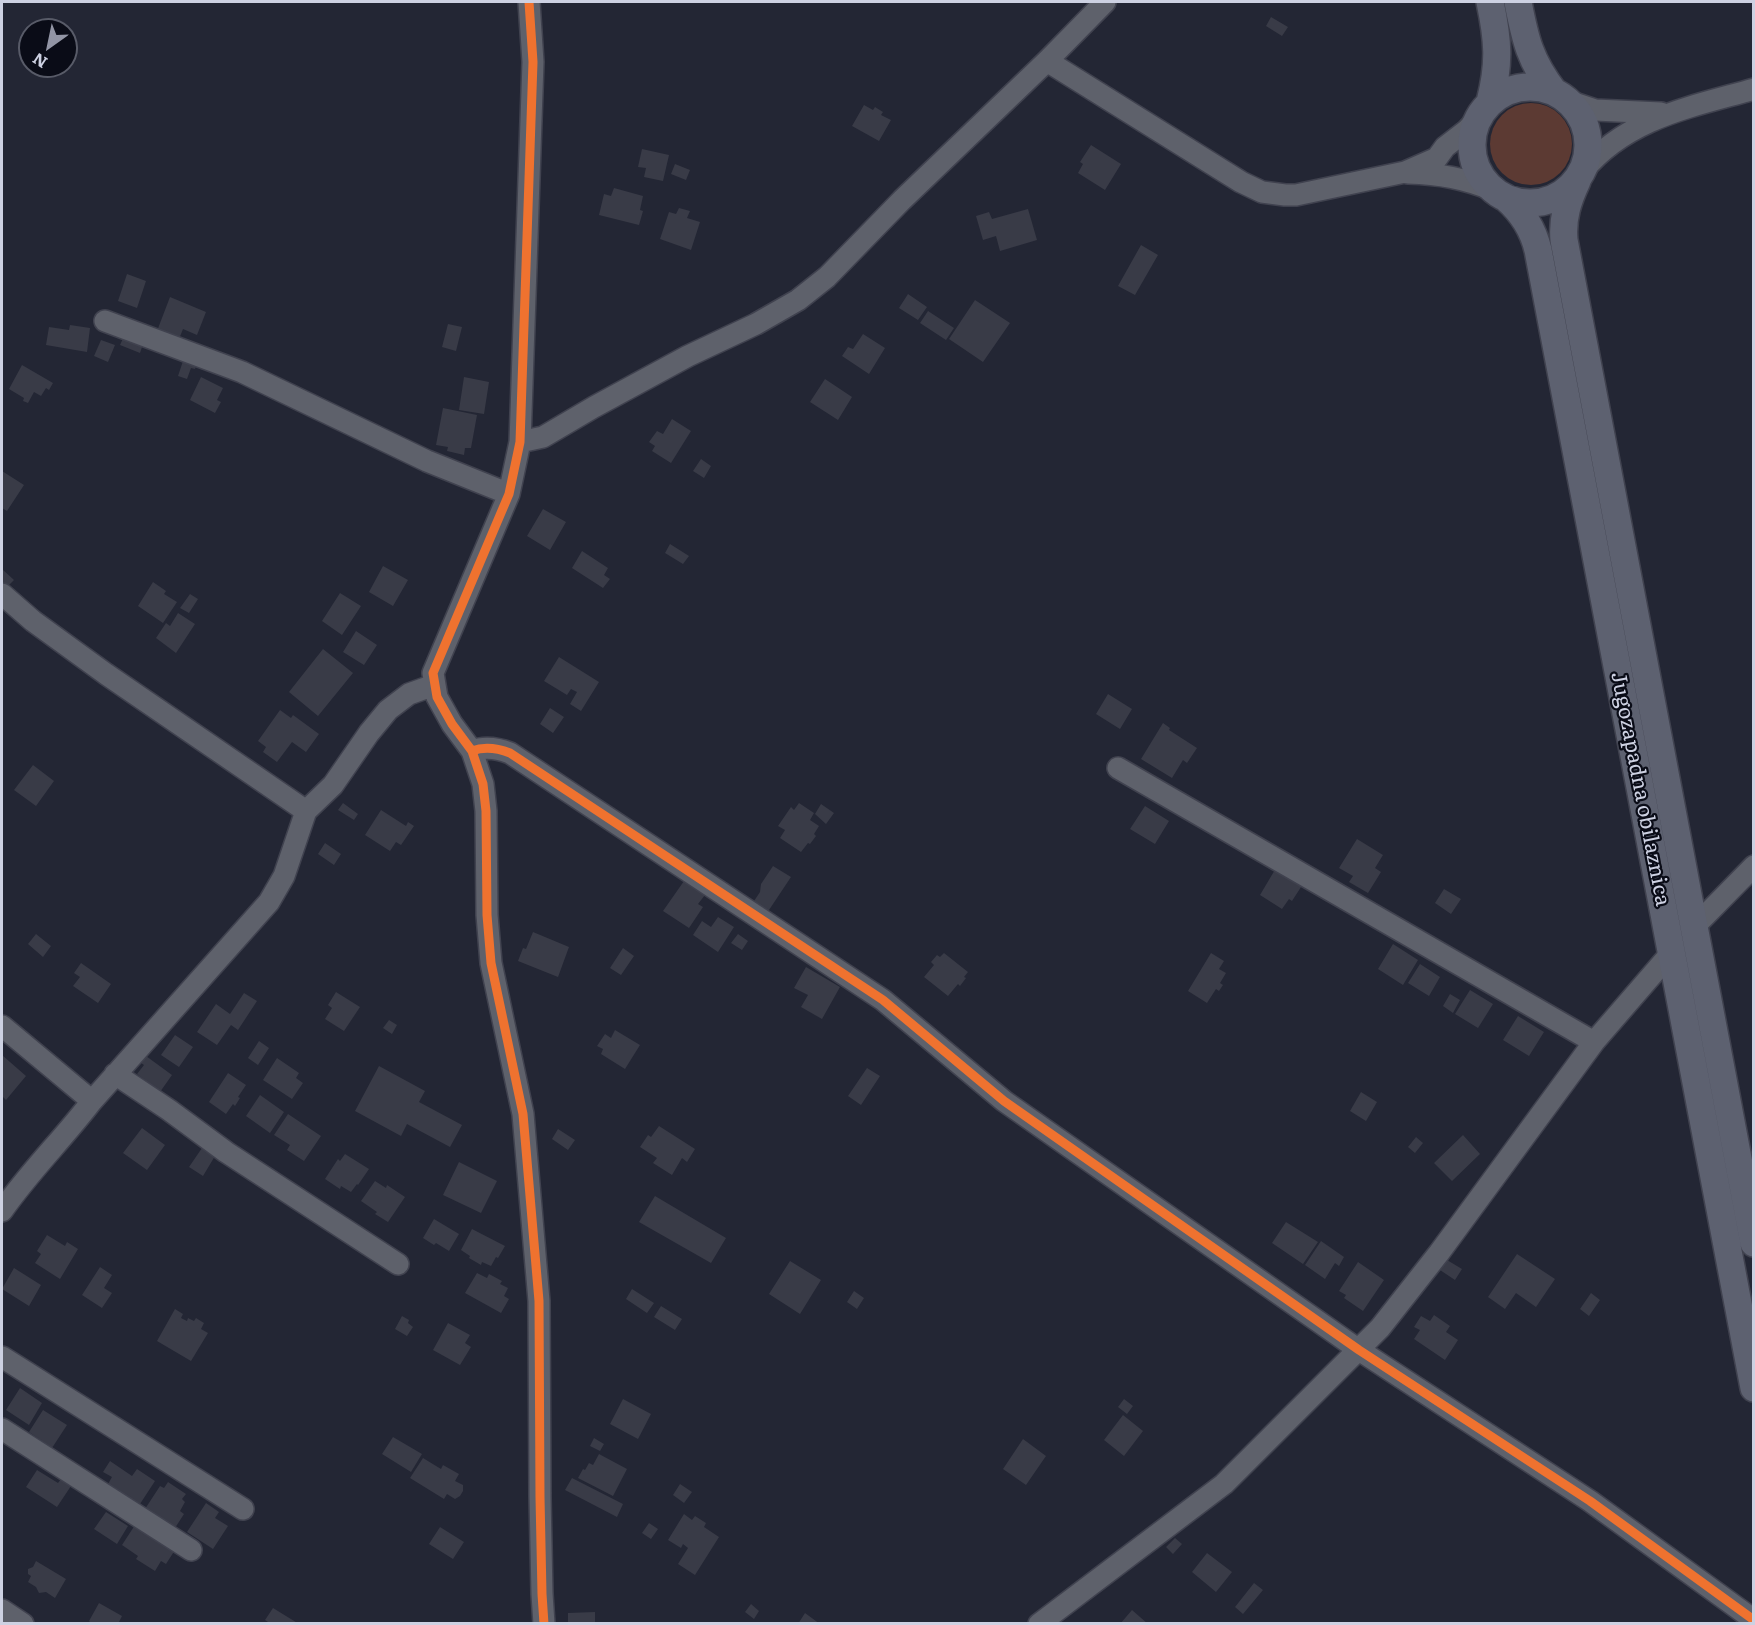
<!DOCTYPE html>
<style>
body{margin:0}
#map{position:relative;width:1755px;height:1625px;overflow:hidden;background:#232634;font-family:Literata,serif}
canvas{display:block}
.frame{position:absolute;inset:0;border:3px solid #cdd1e2;pointer-events:none}
.north{position:absolute;left:18px;top:18px;width:60px;height:60px;box-sizing:border-box;background:#0a0c17;border:2px solid #585b68;border-radius:50%;rotate:213deg;font-size:16px;font-weight:700;line-height:24px;text-align:center;color:#cdd1e2}
.north::after{content:'';display:block;margin:auto;width:21px;height:27px;background:#9295a5;clip-path:polygon(50% 0,100% 100%,50% 72%,0 100%)}
</style>
<div id="map">
<canvas width="1755" height="1625"></canvas>
<div class="frame"></div>
<div class="north">N</div>
</div>
<script>
const g = document.querySelector('canvas').getContext('2d');
g.lineJoin = 'round';
function paint(path, color) { g.fillStyle = color; g.fill(path, 'evenodd'); }
function strokePath(path, color, width, dash) { g.strokeStyle = color; g.lineWidth = width; g.lineCap = dash ? 'butt' : 'round'; g.setLineDash(dash || []); g.stroke(path); }
function drawText(font, color, halo, rows, align = 'center') {
  g.font = font + ' Literata,serif'; g.lineWidth = 4.5; g.setLineDash([]); g.textBaseline = 'middle'; g.strokeStyle = halo; g.fillStyle = color; for (const [text, x, y, turn = 0] of rows) {
    g.save(); g.translate(x, y); g.rotate((+turn || 0) * Math.PI / 180); g.textAlign = isNaN(turn) ? turn : align; if (halo) g.strokeText(text, 0, 0); g.fillText(text, 0, 0); g.restore();
  }
}
paint(new Path2D(`
 M1490 144a41 41 0 1 1 82 0a41 41 0 1 1-82 0Z`), '#5c3a33');
paint(new Path2D(`
 M1271,17L1288,27L1282,36L1266,26Z
 M864,105L873,110L875,107L883,112L881,115L891,120L879,141L852,126Z
 M1091,145L1121,164L1105,190L1078,173L1083,164L1080,162Z
 M642,149L669,155L663,181L644,177L646,168L638,167Z
 M675,164L690,170L686,180L671,174Z
 M614,188L643,196L640,210L643,211L639,225L599,215L604,194L611,196Z
 M679,208L690,211L687,218L700,222L691,250L660,239L669,212L676,214Z
 M1028,209L1037,240L1000,251L996,236L983,240L976,216L989,212L992,219Z
 M1141,245L1158,255L1135,295L1118,286Z
 M127,274L146,281L137,308L118,301Z
 M908,294L927,307L918,320L899,308Z
 M170,297L206,312L197,335L183,329L179,339L157,331Z
 M975,300L1010,323L983,362L949,339Z
 M928,311L954,328L946,340L920,323Z
 M448,324L462,327L456,351L442,347Z
 M70,325L90,328L87,352L46,345L49,327L69,330Z
 M125,334L144,341L140,353L120,345Z
 M863,334L885,348L869,374L842,356L848,347L853,349Z
 M101,340L115,345L108,362L94,356Z
 M185,355L198,360L195,369L191,368L187,379L178,376Z
 M22,365L53,383L49,390L46,388L41,396L34,392L28,403L23,401L24,398L9,389Z
 M201,377L223,388L217,400L221,402L215,413L190,400Z
 M464,377L489,382L484,414L459,410Z
 M825,379L852,397L838,420L810,402Z
 M443,408L477,415L471,448H465L464,455L447,451L448,447L436,445Z
 M672,419L691,431L671,463L652,451L655,446L649,442L657,431L663,434Z
 M701,459L711,466L704,478L693,471Z
 M2,471L24,485L7,511L2,508Z
 M543,509L566,522L550,550L527,536Z
 M670,544L689,556L683,564L665,553Z
 M582,551L608,568L604,575L610,579L603,588L572,568Z
 M383,566L408,580L393,606L369,592Z
 M2,569L14,580L7,587L2,582Z
 M153,582L166,591L164,594L177,602L163,623L138,606Z
 M340,593L361,606L342,635L322,621Z
 M190,594L198,599L189,613L180,608Z
 M178,613L195,624L176,653L156,638L166,623L170,626Z
 M356,631L377,645L364,665L343,652Z
 M323,649L353,673L318,716L289,692Z
 M559,657L599,682L581,711L570,704L577,692L571,689L567,695L544,681Z
 M1108,694L1132,709L1120,729L1096,714Z
 M550,708L564,717L553,733L540,724Z
 M280,710L291,718L293,715L319,734L306,752L292,742L277,762L263,752L266,747L258,741Z
 M1163,723L1170,728L1169,730L1197,748L1187,763L1183,760L1172,778L1141,759Z
 M33,765L54,781L36,806L14,790Z
 M343,803L358,814L354,820L338,810Z
 M799,803L814,813L810,820L819,826L814,834L816,836L810,844L808,843L801,852L780,838L785,830L778,826L791,807L794,810Z
 M821,804L834,813L826,824L815,814Z
 M1145,806L1169,821L1155,844L1130,829Z
 M381,810L406,826L408,822L414,826L401,845L396,842L390,851L365,835Z
 M1357,839L1383,855L1375,868L1381,872L1368,893L1349,882L1353,876L1339,868Z
 M325,843L341,854L334,865L318,854Z
 M773,866L791,877L767,913L752,904L760,892L761,884Z
 M1276,868L1303,884L1292,901L1289,899L1282,909L1260,895Z
 M684,881L705,895L698,904L703,907L689,928L663,911Z
 M1444,889L1461,899L1451,914L1435,903Z
 M718,917L734,927L718,952L693,935L702,921L711,927Z
 M533,932L569,947L558,977L518,961L523,948L526,949Z
 M36,934L51,946L43,957L28,944Z
 M738,934L748,941L742,950L731,943Z
 M1393,944L1418,960L1403,985L1378,969Z
 M623,948L634,956L621,975L610,968Z
 M944,953L968,972L964,977L966,978L960,986L958,984L948,996L924,977L934,965L931,962L937,955L940,957Z
 M1211,953L1224,961L1219,969L1226,973L1220,983L1223,985L1219,991L1216,989L1207,1003L1188,991Z
 M81,963L111,984L98,1003L73,986L80,977L74,973Z
 M1420,964L1440,977L1429,996L1408,983Z
 M806,967L840,987L822,1019L801,1007L808,995L794,988Z
 M1470,990L1493,1004L1478,1028L1455,1014Z
 M336,992L360,1007L344,1031L325,1019L332,1008L328,1005Z
 M244,993L257,1001L238,1030L231,1025L217,1045L197,1032L216,1004L230,1014Z
 M1450,994L1460,1000L1453,1013L1443,1006Z
 M1518,1016L1544,1032L1529,1056L1503,1040Z
 M389,1020L397,1025L392,1034L383,1028Z
 M615,1030L640,1045L625,1069L601,1054L603,1049L597,1046L605,1034L611,1038Z
 M175,1035L193,1047L179,1067L161,1055Z
 M259,1041L269,1048L258,1065L248,1058Z
 M2,1055L26,1076L6,1100L2,1096Z
 M146,1056L172,1075L160,1092L137,1074L144,1065L141,1063Z
 M277,1058L299,1073L296,1078L303,1083L292,1099L263,1080Z
 M379,1066L425,1091L419,1102L462,1125L450,1147L407,1124L401,1136L355,1111Z
 M867,1068L880,1076L861,1105L848,1096Z
 M228,1073L246,1085L238,1097L240,1098L235,1106L233,1104L226,1114L209,1102Z
 M1361,1092L1377,1102L1366,1121L1350,1111Z
 M260,1095L284,1112L270,1133L246,1116Z
 M288,1114L321,1136L304,1161L287,1150L290,1145L274,1135Z
 M659,1126L695,1149L687,1162L682,1158L672,1175L653,1163L657,1158L640,1147L648,1135L651,1137Z
 M142,1128L165,1145L147,1170L123,1153Z
 M558,1129L575,1140L568,1150L552,1139Z
 M1463,1135L1480,1154L1452,1181L1434,1163Z
 M1416,1137L1423,1143L1415,1153L1408,1147Z
 M202,1148L215,1156L203,1176L189,1167Z
 M345,1154L369,1169L358,1185L357,1184L351,1192L341,1186L340,1189L325,1179L338,1159L340,1161Z
 M459,1162L497,1181L481,1213L443,1195Z
 M375,1181L386,1188L387,1185L405,1197L388,1222L375,1214L377,1212L361,1201Z
 M655,1196L726,1238L711,1263L639,1222Z
 M434,1219L459,1234L449,1251L436,1243L434,1245L423,1238Z
 M1286,1222L1318,1242L1303,1264L1272,1243Z
 M472,1229L505,1246L498,1258L496,1257L491,1266L482,1262L481,1265L469,1258L470,1256L461,1250Z
 M47,1235L65,1246L67,1242L78,1249L60,1279L35,1263L41,1254L37,1251Z
 M1321,1241L1344,1257L1339,1266L1335,1263L1325,1279L1305,1265Z
 M1517,1254L1555,1279L1536,1307L1516,1293L1505,1309L1488,1297Z
 M1447,1260L1462,1269L1455,1280L1440,1270Z
 M790,1261L821,1280L800,1314L769,1294Z
 M1358,1262L1384,1280L1363,1311L1344,1298L1346,1295L1339,1291Z
 M100,1267L112,1275L104,1288L112,1293L102,1308L82,1295Z
 M14,1268L41,1285L29,1306L2,1289Z
 M477,1273L487,1278L489,1274L502,1281L500,1284L508,1288L504,1296L509,1299L501,1313L465,1293Z
 M632,1289L654,1303L647,1313L626,1299Z
 M854,1291L864,1298L857,1309L847,1302Z
 M1591,1293L1600,1300L1589,1316L1580,1309Z
 M661,1306L682,1319L675,1330L654,1317Z
 M175,1309L183,1314L181,1318L187,1321L188,1318L194,1321L196,1318L204,1323L201,1329L208,1333L191,1361L157,1341Z
 M1434,1315L1450,1326L1446,1332L1458,1340L1445,1360L1414,1339L1420,1330L1414,1327L1421,1316L1430,1321Z
 M402,1316L409,1320L408,1323L413,1327L407,1336L395,1329Z
 M448,1323L470,1335L465,1343L471,1347L460,1365L433,1350Z
 M20,1388L42,1403L29,1425L6,1410Z
 M623,1399L651,1414L638,1439L610,1424Z
 M1124,1399L1133,1406L1127,1414L1118,1407Z
 M43,1410L67,1425L52,1448L29,1432Z
 M1123,1415L1143,1431L1124,1456L1104,1440Z
 M393,1437L422,1454L411,1472L382,1454Z
 M594,1438L604,1444L600,1451L590,1446Z
 M1023,1439L1046,1456L1026,1485L1003,1469Z
 M599,1454L627,1469L613,1496L578,1478L583,1469L585,1470L589,1463L593,1465Z
 M423,1458L441,1469L443,1465L459,1474L455,1481L463,1485V1491L460,1496L455,1499L447,1494L444,1499L410,1478Z
 M110,1461L132,1476L137,1469L155,1481L140,1504L108,1484L112,1477L103,1472Z
 M37,1470L58,1483L61,1479L71,1486L57,1507L26,1487Z
 M572,1478L623,1504L617,1517L565,1490Z
 M168,1482L186,1494L182,1499L185,1502L180,1511L184,1514L175,1528L145,1509L160,1486L164,1488Z
 M680,1484L692,1492L684,1503L673,1495Z
 M206,1503L219,1512L215,1518L228,1526L213,1549L187,1532Z
 M106,1512L128,1526L117,1544L94,1529Z
 M684,1514L692,1520L695,1516L706,1523L704,1527L719,1537L695,1575L678,1564L688,1548L683,1544L681,1548L668,1540Z
 M649,1523L658,1529L651,1539L642,1533Z
 M135,1525L175,1550L166,1564L161,1561L155,1571L136,1559L138,1556L122,1545Z
 M440,1527L464,1542L453,1559L429,1544Z
 M1175,1538L1182,1544L1173,1554L1166,1547Z
 M1207,1553L1232,1572L1216,1592L1192,1572Z
 M36,1561L66,1579L55,1598L46,1592L39,1593L36,1587L28,1582L31,1576L28,1574V1569L33,1567Z
 M1254,1583L1263,1590L1243,1614L1235,1607Z
 M99,1603L122,1616L118,1624H92L89,1621Z
 M751,1604L759,1611L754,1619L745,1612Z
 M273,1608L299,1624H271L265,1620Z
 M1132,1610L1148,1624H1120Z
 M595,1612V1624H568V1613Z
 M805,1613L820,1624H798Z`), '#393b47');
const minor = new Path2D(`
 M529,2L533,62L520,442L509,494L433,673L437,697L452,724L472,751L483,784L486,811L487,915L491,963L523,1114L539,1301L540,1497L542,1594L544,1624
 M1047,61L1241,182L1262,192L1285,195H1296L1405,172L1437,158L1445,147L1467,130L1479,117
 M1568,101L1595,110L1661,113
 M1583,171C1627,118 1691,107 1754,89
 M1408,173C1440,174 1463,178 1493,190
 M105,321L242,372L427,461L509,494
 M520,442L543,437L594,407L688,356L756,324L798,300L827,277L902,200L1047,61L1105,2
 M2,594L33,621L106,674L306,811
 M472,751C485,746 497,748 510,753L883,1000L1004,1101L1359,1350L1590,1501L1754,1620
 M1118,768L1594,1042
 M1694,927L1754,866
 M2,1026L92,1101
 M115,1074L169,1110L226,1152L398,1264
 M2,1211C29,1172 63,1139 92,1101L269,902L284,876L306,811L333,785L369,733L388,710L409,694L434,685
 M2,1357L243,1509
 M2,1429L191,1550
 M2,1610L23,1624
 M1039,1624L1224,1484L1380,1328L1439,1253L1594,1042L1671,953`);
const major = new Path2D(`
 M1490,2C1498,40 1500,63 1490,102
 M1518,2C1525,39 1530,61 1554,92
 M1472 145a58 58 0 1 1 116 0a58 58 0 1 1-116 0Z
 M1577,181C1568,200 1562,218 1564,240L1754,1243
 M1506,198C1522,212 1533,229 1538,250L1754,1388`);
strokePath(minor, '#40424f', 24);
strokePath(major, '#40424f', 30);
strokePath(minor, '#5e616b', 21);
strokePath(major, '#5d6170', 27);
strokePath(new Path2D(`
 M529,2L533,62L520,442L509,494L433,673L437,697L452,724L472,751L483,784L486,811L487,915L491,963L523,1114L539,1301L540,1497L542,1594L544,1624
 M472,751C485,746 497,748 510,753L883,1000L1004,1101L1359,1350L1590,1501L1754,1620`), '#ef722f', 9);
drawText('21px', '#cdd1e2', '#0a0c17', [
 ["Jugozapadna obilaznica",1640,789,79]
]);
</script>
